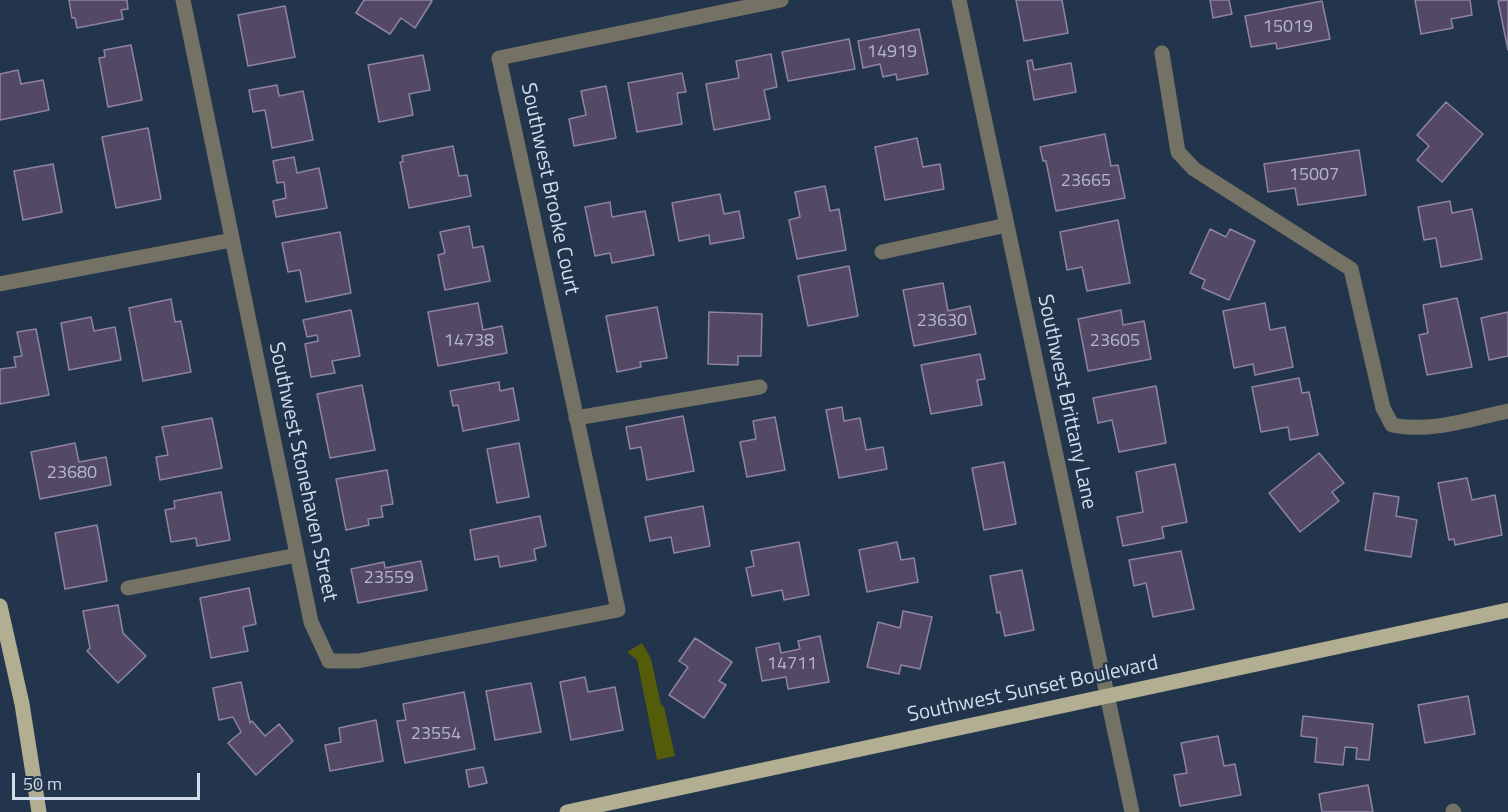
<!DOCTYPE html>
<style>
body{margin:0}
#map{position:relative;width:1508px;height:812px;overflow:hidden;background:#23354c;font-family:"Titillium Web",sans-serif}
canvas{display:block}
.scale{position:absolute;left:12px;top:773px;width:188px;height:27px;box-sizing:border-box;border:3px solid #d1ddeb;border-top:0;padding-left:8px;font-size:18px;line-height:21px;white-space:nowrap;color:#d1ddeb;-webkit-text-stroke:4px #23354c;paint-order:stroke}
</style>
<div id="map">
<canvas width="1508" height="812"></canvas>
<div class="scale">50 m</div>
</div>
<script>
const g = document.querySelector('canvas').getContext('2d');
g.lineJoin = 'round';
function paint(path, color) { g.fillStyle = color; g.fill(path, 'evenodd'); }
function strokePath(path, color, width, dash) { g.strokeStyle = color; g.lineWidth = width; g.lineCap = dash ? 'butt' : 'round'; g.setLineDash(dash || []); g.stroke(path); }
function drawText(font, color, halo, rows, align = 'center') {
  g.font = font + ' "Titillium Web",sans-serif'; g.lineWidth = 4.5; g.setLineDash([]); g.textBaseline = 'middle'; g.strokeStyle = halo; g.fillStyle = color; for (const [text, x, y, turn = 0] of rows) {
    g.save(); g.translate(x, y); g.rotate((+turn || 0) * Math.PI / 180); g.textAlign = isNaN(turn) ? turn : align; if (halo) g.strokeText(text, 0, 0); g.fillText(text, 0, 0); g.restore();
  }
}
paint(new Path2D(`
 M642,643L651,659L661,705L664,707L675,756L657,760L637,660L627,652Z`), '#545c09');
const building = new Path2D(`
 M69,0H127L128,9L121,10L123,19L77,28L75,18H72Z
 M364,0H430L432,1L415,28L401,18L390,34L356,13Z
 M1016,0H1062L1068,33L1024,41Z
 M1210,0H1229L1232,14L1213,18Z
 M1415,0H1470L1472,15L1451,19L1453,28L1421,34Z
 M1508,0V50L1498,1Z
 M1322,1L1330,39L1277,49L1276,43L1251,47L1245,16Z
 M285,6L295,57L248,66L238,15Z
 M919,29L928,74L897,80L896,74L883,77L880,64L863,68L858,41Z
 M849,39L855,69L788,81L782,52Z
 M131,45L142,100L108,107L99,58L105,57L104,50Z
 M771,54L777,87L764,90L770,119L714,130L706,84L739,78L736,61Z
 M423,55L430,90L409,94L413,115L379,122L368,65Z
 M1032,60L1034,70L1071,63L1076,92L1034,100L1027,61Z
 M18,70L21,84L43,80L49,110L0,120V74Z
 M682,73L686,92L677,93L682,124L637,132L628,83Z
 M277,85L279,96L303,91L313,140L272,148L265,110L253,112L249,90Z
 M606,86L616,138L574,146L569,119L586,115L581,91Z
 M1446,102L1483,134L1442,182L1417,160L1429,146L1417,135Z
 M148,128L161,199L116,208L102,137Z
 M1105,134L1111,166L1118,165L1125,198L1056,211L1046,161H1043L1040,147Z
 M917,138L923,167L940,164L944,189L885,200L875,147Z
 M453,146L459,176L467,175L471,196L409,208L400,162H403L402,156Z
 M1359,150L1366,195L1298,205L1295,188L1268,192L1264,164Z
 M294,157L297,173L319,168L327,208L276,217L273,201L286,198L284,182L277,183L273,161Z
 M53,164L62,212L23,220L14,171Z
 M825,186L830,211L839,209L846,250L797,259L789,220L800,217L795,192Z
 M720,194L724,214L739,211L744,238L710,244L709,235L679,241L672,203Z
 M1450,201L1452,213L1472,209L1482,259L1441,267L1436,238L1424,240L1418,207Z
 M610,202L612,217L645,211L654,255L612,263L610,253L595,256L585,207Z
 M1118,220L1130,283L1087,291L1082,267L1067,270L1060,232Z
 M469,226L473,248L483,246L490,281L445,290L438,255L445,253L440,232Z
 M1210,229L1226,237L1230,229L1255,241L1229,300L1202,288L1205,280L1190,273Z
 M340,232L351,293L306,302L300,270L288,272L282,243Z
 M849,266L858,316L808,326L798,276Z
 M943,283L948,311L970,306L976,334L914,346L903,290Z
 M1457,298L1472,367L1427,375L1419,335L1428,333L1423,305Z
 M171,299L175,322L181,321L191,372L143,381L129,308Z
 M478,303L483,330L502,326L507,353L438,366L428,312Z
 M1265,303L1270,330L1285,327L1293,367L1255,375L1253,364L1234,368L1223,311Z
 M657,307L667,358L640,362L641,367L617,372L606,316Z
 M351,310L360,356L332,361L335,373L311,377L305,344L318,341L317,335L307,337L303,320Z
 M1121,310L1123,325L1144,321L1151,359L1088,371L1078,319Z
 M709,312L762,314L761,356H738V365L708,364Z
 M1508,312V356L1489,360L1481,318Z
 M91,317L94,331L115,327L121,360L69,370L61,323Z
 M36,329L49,395L0,404V369L16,367L14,357L22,356L17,332Z
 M980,354L985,379L977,380L982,405L931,414L921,365Z
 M1299,378L1302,393L1309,392L1318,435L1290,440L1288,427L1261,432L1252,387Z
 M499,382L500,391L513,388L519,420L463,431L458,405L453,406L450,391Z
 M362,385L375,450L330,458L317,394Z
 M1156,386L1166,443L1119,452L1112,420L1098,423L1093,398Z
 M842,407L844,421L860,418L866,450L883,447L887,469L839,478L826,410Z
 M683,416L694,471L647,480L641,447L630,449L626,427Z
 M775,417L785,470L747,477L740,442L756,439L753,421Z
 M212,418L222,468L160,480L156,457L168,455L162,427Z
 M75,443L79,462L106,457L111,485L40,499L31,452Z
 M519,443L529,497L497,503L487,449Z
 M1319,453L1344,483L1332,492L1339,501L1300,532L1269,493Z
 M1004,462L1016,524L984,530L972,468Z
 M1175,464L1187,522L1162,527L1164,538L1123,546L1117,517L1143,512L1136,472Z
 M387,470L393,504L381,506L383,517L368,519L369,525L346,530L336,479Z
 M1467,478L1472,500L1495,495L1502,535L1455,545L1454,539L1449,540L1438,483Z
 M221,492L230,540L197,546L196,538L171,542L165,510L175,508L174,501Z
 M1374,493L1399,497L1396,516L1417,520L1411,557L1365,550Z
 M703,506L710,546L674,553L671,537L650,541L645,517Z
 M540,516L546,546L534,549L536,560L500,567L498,556L475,560L470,530Z
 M97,525L107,581L65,589L55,533Z
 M799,542L809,595L784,600L782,590L752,596L746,568L754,566L751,551Z
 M897,542L901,560L914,558L918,582L867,592L859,550Z
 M1181,551L1194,609L1153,617L1146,583L1134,586L1129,560Z
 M421,561L427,590L358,603L351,569L384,562L385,568Z
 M1022,570L1034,630L1005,636L1000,612L997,613L990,576Z
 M249,588L256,624L243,627L248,651L211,658L200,598Z
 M118,605L123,633L146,656L118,683L87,651L90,648L83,611Z
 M903,611L932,617L920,669L901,665L899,674L867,667L878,622L900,628Z
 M820,636L829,682L788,689L786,677L762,681L756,648L779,643L781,653L800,649L798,641Z
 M695,638L732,662L719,681L726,685L704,718L669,695L688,667L679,661Z
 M585,677L588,692L615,687L623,730L571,740L560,682Z
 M241,682L250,723L252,721L265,736L279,724L293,741L256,775L228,743L241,732L233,717L219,720L213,688Z
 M531,683L541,732L495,740L486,691Z
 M464,692L475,749L405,763L397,721L406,720L403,704Z
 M1468,696L1475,734L1425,743L1418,705Z
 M1303,716L1373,724L1369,760L1356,759L1357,748L1345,747L1343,765L1315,762L1317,738L1301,736Z
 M376,720L383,761L330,771L325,745L341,742L339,728Z
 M1218,736L1224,766L1235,764L1241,795L1180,806L1174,775L1187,773L1181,743Z
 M483,767L487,783L469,787L466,770Z
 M1368,785L1373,812H1322L1319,794Z`);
paint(building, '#544965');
strokePath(building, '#8f83a2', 1.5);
strokePath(new Path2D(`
 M183,0L311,622L329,661H358L618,610L499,58L781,0
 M959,0L1132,812
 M1162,53L1178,152L1194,169L1351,269L1383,408L1392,425C1431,433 1470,419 1508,411
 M882,252L1007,225
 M0,284L232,240
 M576,418L760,387
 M128,588L297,555
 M1453,811L1454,812`), '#737264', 15);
strokePath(new Path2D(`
 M0,606L22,704L39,812
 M567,812L1508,610`), '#b1ae92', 15);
drawText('18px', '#b2b8ca', null, [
 ["15019",1288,28],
 ["14919",892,53],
 ["15007",1314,176],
 ["23665",1086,182],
 ["23630",942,322],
 ["14738",469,342],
 ["23605",1115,342],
 ["23680",72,474],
 ["23559",389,579],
 ["14711",792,665],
 ["23554",436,735]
]);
drawText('21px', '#d1ddeb', '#23354c', [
 ["Southwest Brooke Court",549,189,78],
 ["Southwest Brittany Lane",1066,402,78],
 ["Southwest Stonehaven Street",302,472,78],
 ["Southwest Sunset Boulevard",1033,690,-12]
]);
</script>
